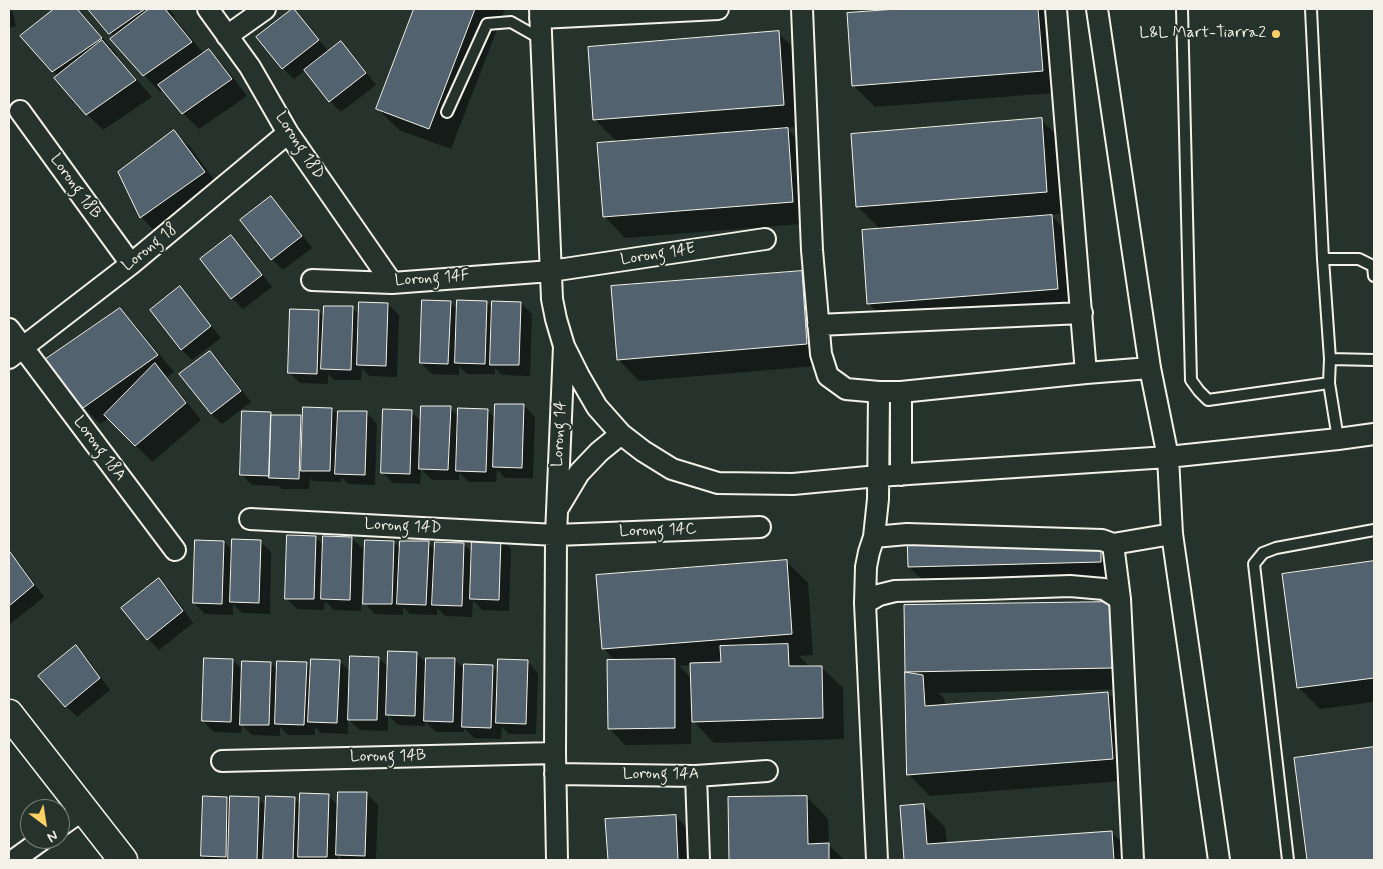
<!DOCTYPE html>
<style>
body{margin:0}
#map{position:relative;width:1383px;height:869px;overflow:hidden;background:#26332d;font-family:Mynerve,sans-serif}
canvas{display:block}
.frame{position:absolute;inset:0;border:10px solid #f4f1e8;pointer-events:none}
.north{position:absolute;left:20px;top:799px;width:50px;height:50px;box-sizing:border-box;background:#26332d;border:1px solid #787f78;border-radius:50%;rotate:149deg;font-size:14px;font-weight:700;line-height:20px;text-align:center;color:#f4f1e8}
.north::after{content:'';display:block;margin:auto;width:18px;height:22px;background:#ffd166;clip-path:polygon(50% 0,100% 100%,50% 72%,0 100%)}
</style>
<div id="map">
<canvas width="1383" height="869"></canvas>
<div class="frame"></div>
<div class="north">N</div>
</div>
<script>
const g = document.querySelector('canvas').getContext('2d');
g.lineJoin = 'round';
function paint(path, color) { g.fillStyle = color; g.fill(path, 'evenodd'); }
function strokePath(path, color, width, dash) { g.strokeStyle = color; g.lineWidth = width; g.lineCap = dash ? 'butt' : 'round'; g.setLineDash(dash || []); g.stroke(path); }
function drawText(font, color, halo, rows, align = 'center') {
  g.font = font + ' Mynerve,sans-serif'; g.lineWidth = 4; g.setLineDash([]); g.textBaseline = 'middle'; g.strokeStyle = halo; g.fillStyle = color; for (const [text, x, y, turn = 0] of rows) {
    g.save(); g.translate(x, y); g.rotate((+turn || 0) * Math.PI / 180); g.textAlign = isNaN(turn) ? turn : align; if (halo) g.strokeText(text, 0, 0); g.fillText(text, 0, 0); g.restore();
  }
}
paint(new Path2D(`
 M9,9H12L16,26L9,28Z
 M57,9H77L118,55L116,56L152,97L103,130L87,114L58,76L21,36Z
 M89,9H169L175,16L173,17L204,54L209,51L225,67L247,96L199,129L183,113L163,89L160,92L144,75L115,37Z
 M415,9H505L451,149L399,130L377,108Z
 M912,9H1047L1064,92L875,107L854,86L848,14Z
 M293,10L304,21L329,52L341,43L352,54L376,85L341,112L330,101L306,70L294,79L283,68Z
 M778,33L800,54L805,126L786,128L809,151L814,223L625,238L604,216L618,143L595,120Z
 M1041,120L1063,141L1068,213L1051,215L1073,238L1079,310L890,325L868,303L881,230L858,207Z
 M174,132L191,148L221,189L157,233L141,217Z
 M271,198L282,209L312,248L283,270L272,259Z
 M231,237L242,248L272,287L243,309L232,298Z
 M801,272L823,293L828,365L639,381L618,359Z
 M180,288L191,299L221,338L192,360L181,349Z
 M450,302L458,310L486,302L493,309L521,303L532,314L530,376L502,375L495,368V374H467L459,366V375L432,374L421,363Z
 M388,304L399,315L397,377L369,376L362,368L361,380H334L328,374V384L300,383L289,372L319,311L324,317L352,308L360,315Z
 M120,310L136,326L174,372L167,377L201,420L152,462L109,418L100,424L84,407Z
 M210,352L221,363L251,402L222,424L211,414Z
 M524,405L535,417L533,478H505L497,469L496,482H469L459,473V480H432L421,469L420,484L393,483L382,472L411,412L422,422L450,408L459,417L487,410L496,419Z
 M332,409L339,416L366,412L377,424L375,485L348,484L341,477V482L313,481L310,478L309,489H282L279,486L252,485L241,474L270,413L273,416L300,417L304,420Z
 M1100,530L1117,578L926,583L909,567Z
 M315,537L324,546L352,538L363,549L361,611L334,610L325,601L324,610L297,609L286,598Z
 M500,538L511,549L509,611L482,610L473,600L472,617L445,616L437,608V615L410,614L403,607V615L375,614L364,603L394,542L401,549L428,543L436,550L463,544L473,553Z
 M260,541L271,552L270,614L242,613L233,604V615L205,614L194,603L224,542L233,551Z
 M10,554L21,565L44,597L10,624L9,622V555Z
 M786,561L808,583L813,655L799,656L810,667H821L843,688L844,739L714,743L691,719V744L625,745L609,728L616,662L603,648ZM692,665V678L679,666Z
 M1374,563V702L1320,709L1299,688L1284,575Z
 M159,580L170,590L193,623L159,650L148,639Z
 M1111,603L1133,625V689L939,693L944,698L945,706L1108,693L1129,715L1134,780L930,796L908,774L905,607Z
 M76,647L87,658L110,690L77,717L66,706Z
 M416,653L427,664L455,660L465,670L492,666L499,673L527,661L538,673L536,734H509L502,727L501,739L474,738L464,728V732H436L425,721V726L398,725L388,715V731L360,730L348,719V734L321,733L315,727V735H288L280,727V736L252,735L242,725L241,733L214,732L203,721L233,660L243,670L271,663L278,671L306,663L312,668L339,661L351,672L379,658L389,668Z
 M1374,749V860H1309L1295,759Z
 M367,794L378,805L376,860H343L338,855V860H206L202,856L227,798L231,802L259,799L266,806L294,798L301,805L328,795L339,806Z
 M807,797L828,819L829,845L844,860H730L729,798Z
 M924,806L945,827L947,844L1111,832L1133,853L1134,860H905L902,807Z
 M675,816L692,833L693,860H609L607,820Z`), '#0007');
const building = new Path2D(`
 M54,9H77L102,38L52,72L20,36Z
 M88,9H145L109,34Z
 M149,9H165L192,42L143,76L110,39Z
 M292,9H294L319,40L282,69L256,37Z
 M414,9H475L429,129L376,109Z
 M897,9H1038L1043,71L852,86L847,13Z
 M779,31L784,105L593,120L588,47Z
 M102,40L136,80L86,115L54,78Z
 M341,41L366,73L329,102L304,70Z
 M209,49L232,79L182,114L158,85Z
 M1042,118L1047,192L856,207L851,134Z
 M788,128L793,202L603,217L597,143Z
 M174,130L205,172L140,218L118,172Z
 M271,196L302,236L271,260L240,220Z
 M1052,215L1058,289L867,304L862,230Z
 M231,235L262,275L231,299L200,259Z
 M802,271L807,344L617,360L611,286Z
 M180,286L211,326L181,350L150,310Z
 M422,300L451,301L448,364L420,363Z
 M457,300L487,301L485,364L455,363Z
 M492,301L521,302L519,365H490Z
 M359,302L388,303L386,366L357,365Z
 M324,306H353L351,370L321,369Z
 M120,308L158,355L83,408L43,361Z
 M290,309L319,310L317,374L288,373Z
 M210,351L241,391L211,414L179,374Z
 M155,363L186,403L135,446L104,415Z
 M495,404H524L522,468L493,467Z
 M421,406H451L448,470L419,469Z
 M303,407L332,408L330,471H301Z
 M458,408L488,409L486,472L456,471Z
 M383,409L412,410L410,474L381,473Z
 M242,411L271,412L269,476L240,475Z
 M338,411H367L365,475L335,474Z
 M271,415H301L299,479L269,478Z
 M1101,529V562L908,567L907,534Z
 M287,535L316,536L314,599H285Z
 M323,536L352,537L350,600L321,599Z
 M472,536L501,537L499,600L470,599Z
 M232,539L261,540L259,603L230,602Z
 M195,540L224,541L222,604L193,603Z
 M365,540L394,541L392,604H363Z
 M400,541H429L426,605L397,604Z
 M435,542L464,543L462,606L432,605Z
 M10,552L34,585L9,606V553Z
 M787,560L792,634L602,649L596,575Z
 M1374,561V678L1297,688L1282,574Z
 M159,578L183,611L147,640L121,608Z
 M1112,602V668L905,672L904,605Z
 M788,644L789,666H822L823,718L692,722L690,663L721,662L720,646Z
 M76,645L100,678L65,707L38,676Z
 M388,651L417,652L415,716L386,715Z
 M350,656L379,657L377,720H348Z
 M204,658L233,659L231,722L202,721Z
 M426,658H455L453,722L424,721Z
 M311,659L340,660L337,723L308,722Z
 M498,659L528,660L526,724L496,723Z
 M675,659V728L608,729L607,660Z
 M242,661L271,662L269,725H240Z
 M277,661L307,662L304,725L275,724Z
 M464,664L493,665L491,728L462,727Z
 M905,672L923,675L925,706L1108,692L1113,759L907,775Z
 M1374,747V860H1307L1294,758Z
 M338,792H367L365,856L336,855Z
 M300,793L329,794L327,857H298Z
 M203,796L227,797L226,857L201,856Z
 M230,796L259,797L257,860H228Z
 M266,796L295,797L293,860H263Z
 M807,796L808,844L829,843V860H729L728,797Z
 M924,804L927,844L1112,831L1114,860H904L900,806Z
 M676,815L678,860H608L605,819Z`);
paint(building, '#52636f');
strokePath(building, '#f4f1e8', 1);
const lane = new Path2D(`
 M1182,9L1191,380L1199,391L1208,400L1329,383
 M1311,9L1323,259L1330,359L1329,383L1338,439
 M447,112L487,24L511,22L541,39
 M1323,259H1359L1373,266L1374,276
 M1330,359L1374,360
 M1288,860L1254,564L1263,553L1276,548L1374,530`);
const street = new Path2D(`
 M208,9L250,67L288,133L392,283
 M540,9L552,299L556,319L564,346L556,535L555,753L557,860
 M802,9L812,250L821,354L828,376L846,389L879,392H901L1086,373L1056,9
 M1097,9L1150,368L1168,457L1172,534L1219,860
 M540,18L718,9
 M227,36L265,9
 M20,111L131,264
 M312,280L392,283L551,271L765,239
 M818,325L1082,313
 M9,329L175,550
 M564,346L579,376L597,407L621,434L643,451L672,469L718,483L793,484L878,476L1168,457L1338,439L1374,434
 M9,358L131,264L288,133
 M1086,373L1150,368
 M901,392V475
 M558,508L579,473L599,452L621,434
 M250,519L556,535L760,527
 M874,537L907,534L1102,540L1113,544L1120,599L1133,860
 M1113,544L1172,534
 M865,603L879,595L895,591L984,589L1070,586L1104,589L1120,599
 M222,761L555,753
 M555,774L696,776L767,771
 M696,776L699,860
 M60,826L84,809
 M14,860L43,839
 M877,860L865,603L866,567L869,552L874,537L878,499L879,392`);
const secondary = new Path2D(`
 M9,714L123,860`);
strokePath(lane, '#f4f1e8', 14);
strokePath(street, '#f4f1e8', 24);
strokePath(secondary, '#f4f1e8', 31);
strokePath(lane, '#26332d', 10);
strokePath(street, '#26332d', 20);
strokePath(secondary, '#26332d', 28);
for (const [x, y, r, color] of [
 [1276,34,5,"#ffd166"]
]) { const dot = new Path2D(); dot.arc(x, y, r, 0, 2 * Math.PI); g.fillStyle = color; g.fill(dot); strokePath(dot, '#26332d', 2); }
drawText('16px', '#f4f1e8', '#26332d', [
 ["L&L Mart-Tiarra2",1266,34]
], 'right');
drawText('16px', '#f4f1e8', '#26332d', [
 ["Lorong 18D",299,146,57],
 ["Lorong 18B",75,187,54],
 ["Lorong 18",150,248,-39],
 ["Lorong 14E",658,255,-9],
 ["Lorong 14F",432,279,-4],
 ["Lorong 14",560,434,-87],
 ["Lorong 18A",99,449,53],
 ["Lorong 14D",403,527,3],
 ["Lorong 14C",658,531,-2],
 ["Lorong 14B",388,757,-1],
 ["Lorong 14A",661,775]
]);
</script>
